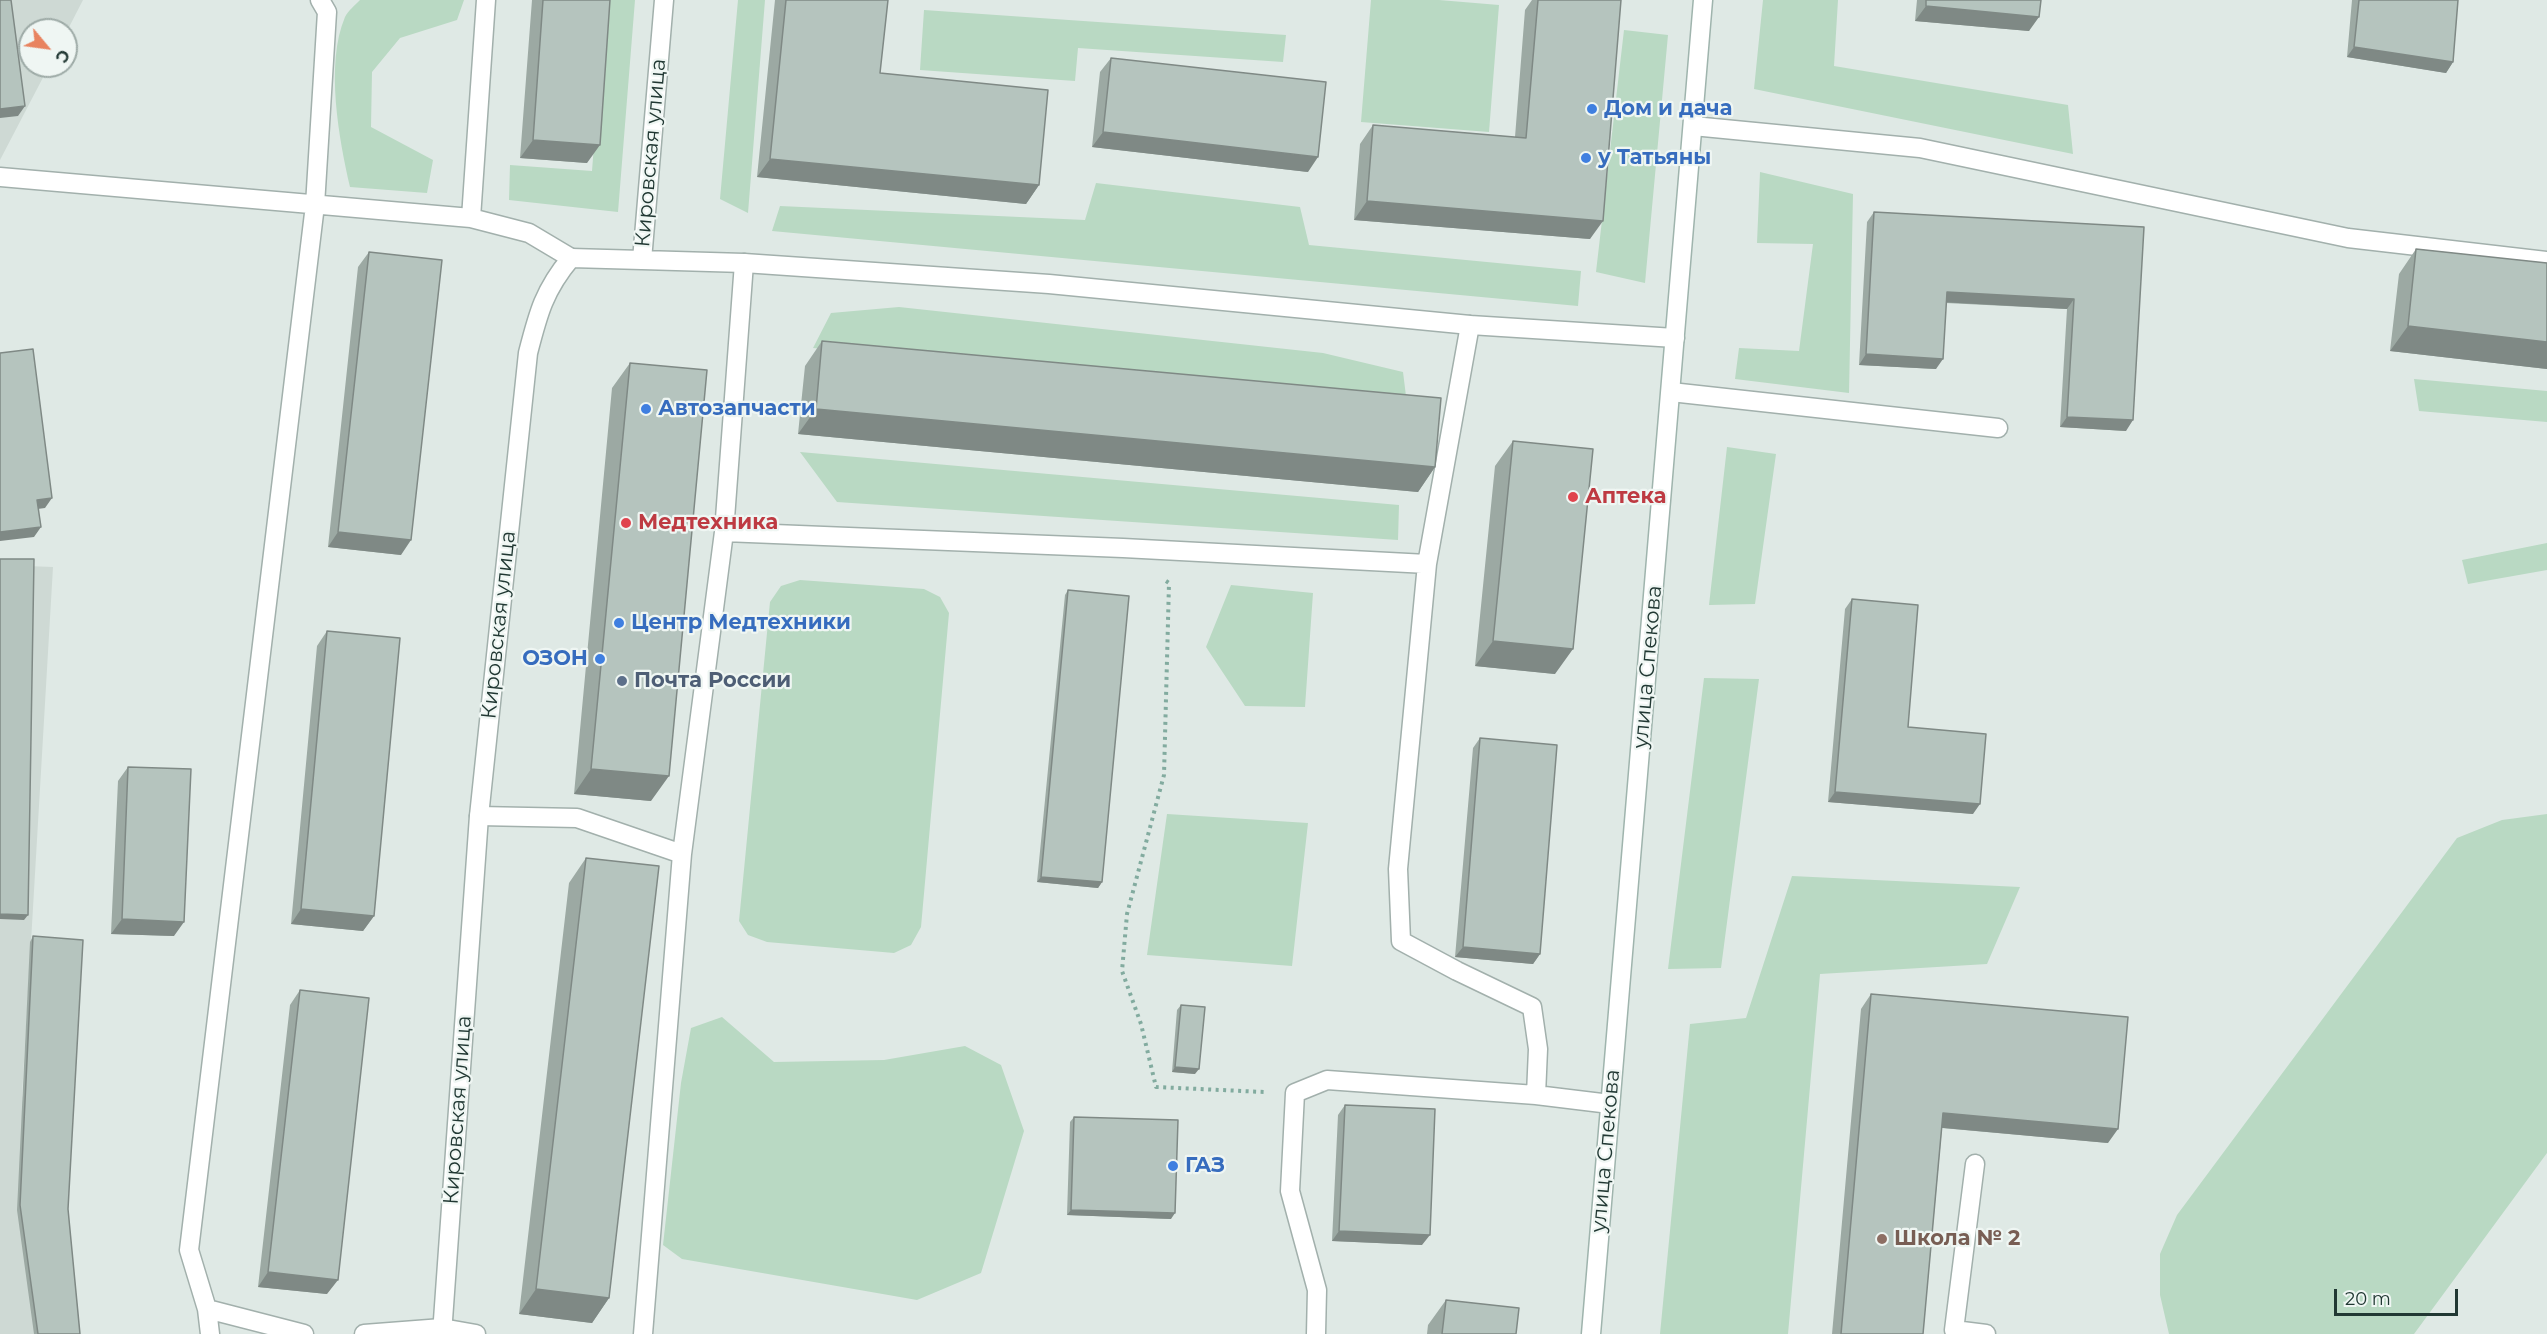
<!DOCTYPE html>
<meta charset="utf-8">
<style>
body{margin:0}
#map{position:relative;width:2547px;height:1334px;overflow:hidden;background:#dfe9e5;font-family:Montserrat,sans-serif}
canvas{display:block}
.north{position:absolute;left:18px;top:18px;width:60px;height:60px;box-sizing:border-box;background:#eff6f3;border:2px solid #9daaa6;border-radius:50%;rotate:119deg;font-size:16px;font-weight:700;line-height:24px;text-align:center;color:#213833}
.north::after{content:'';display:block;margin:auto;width:21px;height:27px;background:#e8835f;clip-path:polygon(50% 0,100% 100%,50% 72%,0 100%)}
.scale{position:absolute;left:2334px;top:1289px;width:124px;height:27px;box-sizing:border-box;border:3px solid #213833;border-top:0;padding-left:8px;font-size:18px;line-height:21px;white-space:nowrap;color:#213833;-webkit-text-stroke:4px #eff6f3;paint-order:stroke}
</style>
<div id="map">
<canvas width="2547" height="1334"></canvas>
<div class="north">С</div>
<div class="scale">20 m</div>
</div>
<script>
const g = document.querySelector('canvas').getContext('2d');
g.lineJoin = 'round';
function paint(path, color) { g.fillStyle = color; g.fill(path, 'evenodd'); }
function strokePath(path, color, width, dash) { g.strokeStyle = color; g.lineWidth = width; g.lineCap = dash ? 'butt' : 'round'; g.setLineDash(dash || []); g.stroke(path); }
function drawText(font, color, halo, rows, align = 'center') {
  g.font = font + ' Montserrat,sans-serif'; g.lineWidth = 4.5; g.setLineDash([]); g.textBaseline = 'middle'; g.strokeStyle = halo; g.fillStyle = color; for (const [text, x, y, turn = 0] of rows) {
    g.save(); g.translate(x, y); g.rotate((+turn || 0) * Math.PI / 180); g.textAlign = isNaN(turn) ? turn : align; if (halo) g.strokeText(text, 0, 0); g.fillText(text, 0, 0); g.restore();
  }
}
paint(new Path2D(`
 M0,0H83L66,33V30H30V66H49L0,160Z
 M0,565L53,567L22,1095L45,1334H0Z`), '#ced9d4');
paint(new Path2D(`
 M360,0H464L457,20L400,38L372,72L371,127L433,160L427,193L350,187C339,139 325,64 345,17C348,11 355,5 360,0Z
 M605,0H635L618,212L509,200L510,165L592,171Z
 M738,0H765L748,213L720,199Z
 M1371,0H1439L1499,5L1489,132L1361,122Z
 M1763,0H1838L1834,66L2068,105L2073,154L1754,89Z
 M924,10L1286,35L1283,62L1078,48L1075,81L920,70Z
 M1624,30L1668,35L1645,283L1596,272Z
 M1760,172L1853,194L1849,393L1735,379L1739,348L1799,351L1813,244L1757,243Z
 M1096,183L1300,207L1309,245L1581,271L1578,306L772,231L780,206L1085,220Z
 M899,307L1323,353L1403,372L1407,404L813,348L831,313Z
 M2414,379L2547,391V422L2419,411Z
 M1727,447L1776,454L1755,604L1709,605Z
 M800,452L1399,505L1398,540L837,502Z
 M2547,543V570L2468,584L2462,560Z
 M800,580L924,589L940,597L949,613L921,927L911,945L894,953L767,942L748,935L739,921L770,602L781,586Z
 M1231,585L1313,593L1305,707L1245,706L1206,647Z
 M1704,678L1759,679L1721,968L1668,969Z
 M1167,814L1308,823L1292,966L1147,955Z
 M2547,814V1153L2414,1334H2169L2160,1295V1254L2177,1215L2457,838L2502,820Z
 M1792,876L2020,887L1987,964L1820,974L1788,1334H1660L1690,1024L1746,1018Z
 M722,1017L774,1062L884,1060L965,1046L1001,1065L1024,1131L981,1273L917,1300L682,1259L663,1245L681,1083L691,1028Z`), '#b9d9c3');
const service = new Path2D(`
 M1693,126L1920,148L2348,238L2547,261
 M0,177L471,218L529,233L571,258
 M471,218L486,0
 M1470,325L1427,564L1398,869L1401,941L1457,971L1532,1007L1538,1049L1536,1095
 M1671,392L1998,428
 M724,532L1123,548L1427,564
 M479,816L577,818L682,854
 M1975,1164L1954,1330L1986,1334
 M207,1309L189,1250L315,205L327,12L320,0
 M210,1334L207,1309L304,1334
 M364,1334L442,1328L476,1334
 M643,1334L682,854L724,532L744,263
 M1316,1334L1317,1290L1290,1191L1295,1093L1327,1080L1536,1095L1610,1104`);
const minor = new Path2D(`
 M642,260L744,263L1049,284L1470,325L1675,338
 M442,1334L479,816L528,353C538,314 544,290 571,258L642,260L664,0`);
const secondary = new Path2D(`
 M1591,1334L1703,0`);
strokePath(service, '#a2b0ac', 21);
strokePath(minor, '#a2b0ac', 21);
strokePath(secondary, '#9fb4ad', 21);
strokePath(new Path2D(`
 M1166,581L1169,583L1164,775L1127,914L1122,971L1141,1024L1156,1087L1264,1092`), '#82ab9f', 4, [3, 4.5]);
strokePath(service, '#fff', 18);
strokePath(minor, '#fff', 18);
strokePath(secondary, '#fff', 18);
paint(new Path2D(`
 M532,0H610L587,163L520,158Z
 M775,0H888L880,73L1039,185L1026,204L757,177Z
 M1532,0H1621L1590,239L1354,220L1360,144L1373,125L1515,137L1525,10Z
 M1917,0H2041L2029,31L1915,21Z
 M2352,0H2458L2453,62L2446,73L2347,57Z
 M1111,58L1308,172L1092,147L1100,72Z
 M1874,212L2144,227L2126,431L2060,427L2067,309L1946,303L1936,369L1859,365L1867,222Z
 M2416,249L2547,263V369L2390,351L2399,274Z
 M369,252L401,555L328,547L358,267Z
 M822,341L1435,467L1418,492L798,434L805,366Z
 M630,363L651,801L574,794L612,388Z
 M1513,441L1555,674L1475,666L1495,466Z
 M1068,590L1102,882L1098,888L1037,882L1065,595Z
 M1852,599L1908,727L1973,814L1828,802L1845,609Z
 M327,631L374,916L363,931L291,924L317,646Z
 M1480,738L1540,954L1533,964L1455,957L1473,748Z
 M128,767L174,936L111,934L118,781Z
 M586,858L609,1298L592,1323L519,1314L569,883Z
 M33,936L68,1209L80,1334H34L17,1210L30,942Z
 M300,990L327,1294L258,1287L290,1005Z
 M1871,994L2108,1143L1942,1128L1923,1334H1832L1861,1009Z
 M1181,1005L1195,1074L1172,1072L1177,1010Z
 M1345,1105L1422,1245L1332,1241L1338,1115Z
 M1074,1117L1171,1219L1067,1215L1070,1122Z
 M1446,1300L1516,1334H1427L1428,1325Z`), '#9ca9a3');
paint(new Path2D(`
 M1926,6L2039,17L2029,31L1915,21Z
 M2354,47L2453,62L2446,73L2347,57Z
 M25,106L18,116L0,118V109Z
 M1103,132L1318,157L1308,172L1092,147Z
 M533,140L600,145L587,163L520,158Z
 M770,159L1039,185L1026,204L757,177Z
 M1367,201L1603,221L1590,239L1354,220Z
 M1947,292L2074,299L2067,309L1940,302Z
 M2408,326L2547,342V369L2390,351Z
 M1866,354L1943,359L1936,369L1859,365Z
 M816,409L1435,467L1418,492L798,434Z
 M2067,417L2133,420L2126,431L2060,427Z
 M52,498L45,508L30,510L37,500Z
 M41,527L34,537L0,541V532Z
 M338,532L411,540L401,555L328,547Z
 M1493,641L1573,649L1555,674L1475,666Z
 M591,769L669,776L651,801L574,794Z
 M1835,792L1980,804L1973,814L1828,802Z
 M1041,877L1102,882L1098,888L1037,882Z
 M301,909L374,916L363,931L291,924Z
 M0,914L28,915L24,920L0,919Z
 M122,919L184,922L174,936L111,934Z
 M1463,947L1540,954L1533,964L1455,957Z
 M1175,1067L1199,1069L1195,1074L1172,1072Z
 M1943,1113L2118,1129L2108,1143L1933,1127Z
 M1071,1210L1175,1213L1171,1219L1067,1215Z
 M1339,1231L1430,1235L1422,1245L1332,1241Z
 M268,1272L338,1280L327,1294L258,1287Z
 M536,1289L609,1298L592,1323L519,1314Z`), '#7f8985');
const building = new Path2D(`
 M0,0H11L25,106L0,109Z
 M543,0H610L600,145L533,140Z
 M786,0H888L880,73L1048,90L1039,185L770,159Z
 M1538,0H1621L1603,221L1367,201L1373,125L1526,138Z
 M1926,0H2041L2039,17L1926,6Z
 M2359,0H2458L2453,62L2354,47Z
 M1111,58L1326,82L1318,157L1103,132Z
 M1874,212L2144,227L2133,420L2067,417L2074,299L1947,292L1943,359L1866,354Z
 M2416,249L2547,263V342L2408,326Z
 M369,252L442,260L411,540L338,532Z
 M822,341L1441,398L1435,467L816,409Z
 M33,349L52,498L37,500L41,527L0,532V353Z
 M630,363L707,370L669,776L591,769Z
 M1513,441L1593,449L1573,649L1493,641Z
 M0,559H34L28,915L0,914Z
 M1068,590L1129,596L1102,882L1041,877Z
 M1852,599L1918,605L1908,727L1986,734L1980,804L1835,792Z
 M327,631L400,638L374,916L301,909Z
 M1480,738L1557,745L1540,954L1463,947Z
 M128,767L191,769L184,922L122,919Z
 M586,858L659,866L609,1298L536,1289Z
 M33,936L83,940L68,1209L80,1334H38L20,1205Z
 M300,990L369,998L338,1280L268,1272Z
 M1871,994L2128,1017L2118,1129L1943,1113L1923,1334H1841Z
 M1181,1005L1205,1007L1199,1069L1175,1067Z
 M1345,1105L1435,1109L1430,1235L1339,1231Z
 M1074,1117L1178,1120L1175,1213L1071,1210Z
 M1446,1300L1519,1308L1516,1334H1442Z`);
paint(building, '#b5c4be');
strokePath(building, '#7f8985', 1.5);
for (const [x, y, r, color] of [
 [1592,109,6,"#3f7fe0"],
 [1586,158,6,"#3f7fe0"],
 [646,409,6,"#3f7fe0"],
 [1573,497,6,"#e0444e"],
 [626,523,6,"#e0444e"],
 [619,623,6,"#3f7fe0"],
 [600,659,6,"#3f7fe0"],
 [622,681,6,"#5c6f8a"],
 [1173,1166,6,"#3f7fe0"],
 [1882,1239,6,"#8d6e63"]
]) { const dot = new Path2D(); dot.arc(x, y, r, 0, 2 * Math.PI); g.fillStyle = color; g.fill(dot); strokePath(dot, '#eff6f3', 2); }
drawText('bold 21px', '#366cbe', '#eff6f3', [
 ["Дом и дача",1604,109],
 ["у Татьяны",1598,158],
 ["Автозапчасти",658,409],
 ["Центр Медтехники",631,623],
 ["ОЗОН",588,659,"right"],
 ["ГАЗ",1185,1166]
], 'left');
drawText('21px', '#213833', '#eff6f3', [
 ["Кировская улица",651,153,-85],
 ["Кировская улица",499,625,-84],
 ["улица Спекова",1648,667,-85],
 ["Кировская улица",458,1110,-86],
 ["улица Спекова",1606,1151,-85]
]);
drawText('bold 21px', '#be3a42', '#eff6f3', [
 ["Аптека",1585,497],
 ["Медтехника",638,523]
], 'left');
drawText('bold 21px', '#4e5e75', '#eff6f3', [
 ["Почта России",634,681]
], 'left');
drawText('bold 21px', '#785e54', '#eff6f3', [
 ["Школа № 2",1894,1239]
], 'left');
</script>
